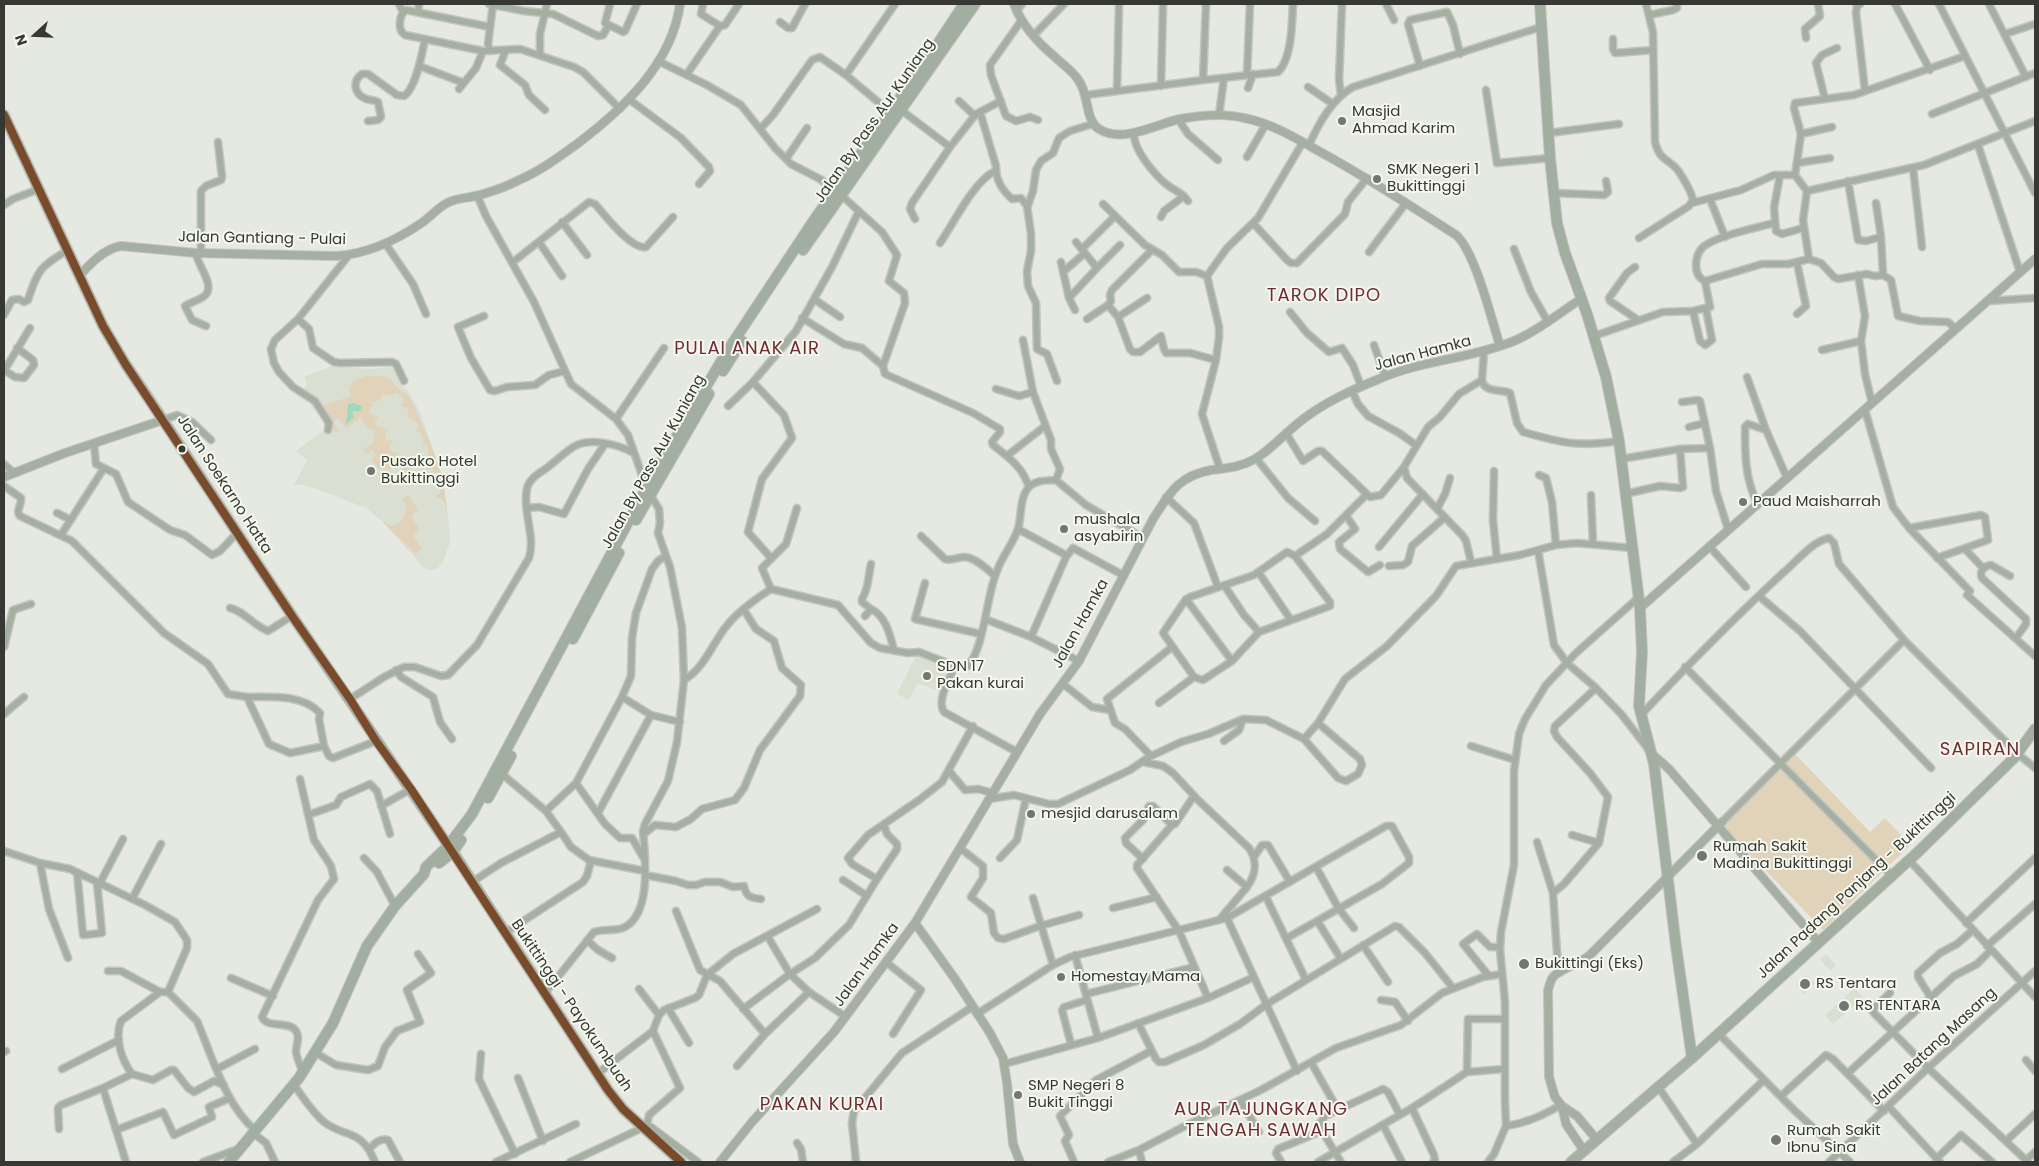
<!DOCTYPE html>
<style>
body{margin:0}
#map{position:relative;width:2039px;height:1166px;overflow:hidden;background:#e6e8e2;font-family:Poppins,sans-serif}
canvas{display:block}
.frame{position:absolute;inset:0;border:5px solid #373834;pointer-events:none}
.north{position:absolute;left:10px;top:10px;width:50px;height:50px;-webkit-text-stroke:4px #f5f8ed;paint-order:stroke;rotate:250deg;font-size:14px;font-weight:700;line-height:20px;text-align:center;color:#373834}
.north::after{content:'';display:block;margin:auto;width:18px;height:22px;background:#373834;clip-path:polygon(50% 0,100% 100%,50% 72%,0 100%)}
</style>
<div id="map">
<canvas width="2039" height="1166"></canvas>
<div class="frame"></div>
<div class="north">N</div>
</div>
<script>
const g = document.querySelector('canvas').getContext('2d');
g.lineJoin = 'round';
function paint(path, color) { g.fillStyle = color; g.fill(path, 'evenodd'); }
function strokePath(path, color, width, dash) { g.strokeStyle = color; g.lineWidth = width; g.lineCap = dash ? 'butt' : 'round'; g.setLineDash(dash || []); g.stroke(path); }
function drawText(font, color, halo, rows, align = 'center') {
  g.font = font + ' Poppins,sans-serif'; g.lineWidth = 4; g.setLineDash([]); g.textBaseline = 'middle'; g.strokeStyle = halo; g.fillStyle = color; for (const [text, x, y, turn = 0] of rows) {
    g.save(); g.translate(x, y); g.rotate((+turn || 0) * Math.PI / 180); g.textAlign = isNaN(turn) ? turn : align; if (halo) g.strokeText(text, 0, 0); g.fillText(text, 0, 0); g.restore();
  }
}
paint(new Path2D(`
 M332,366L371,369L395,367L401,384L408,391L420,412L442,476L447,506L450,542L443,562L437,569L431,570L424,568L382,521L366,508L317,489L304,485H294L307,460L296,451L328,427L309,403L299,397L307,385L304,377Z
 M917,653L951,668L940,692L918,683L909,700L897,694Z
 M1826,954L1836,965L1831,971L1820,960Z
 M1806,975L1815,983L1804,994L1796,985Z
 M1855,988L1863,998L1833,1024L1825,1015Z`), '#dbdfd2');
paint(new Path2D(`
 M365,376H382L390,379L399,390L406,393L410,398L432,447L442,476L447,506L440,498H436V495L439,494L441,489L438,485H435V482L438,481L440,476L437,472L433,473L432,469L426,470L422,459L428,457V447L425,444L423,445V436L416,430L418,428V424L411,418H408V410L405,407H402L401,404L403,403V398L397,393L389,395H383L380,400L372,403L373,406L370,407V413L374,416L377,415L378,418L375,419V424L379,428L382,426L383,429L387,428L388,431L385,433V438L389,441L392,440L393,443L390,444V449L394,453L397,452L398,455L395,456V462L399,465L402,464L404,467L409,465L412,472L404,471L400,467L393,465L390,470L378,468L371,459L376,455L372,450L367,454L363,450L375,441L373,435L375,433L371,428L369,429L360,418L346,428L338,418L333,422L339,431L336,433L333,429V421L323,406L351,396L349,388L355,380Z
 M408,495L418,510L411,516L420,530L413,535L422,549L416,554L382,521L391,526L400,523L407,510L403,499Z
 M1796,755L1870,832L1885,818L1910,845L1823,930L1723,826Z`), '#e0d3b9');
paint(new Path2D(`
 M354,403L361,406L362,411H352L354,417L346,425L348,404Z`), '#9ed9bd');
const minor = new Path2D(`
 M399,4L403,12
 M489,4L524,11L553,14L598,36L603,35L608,26
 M610,4L605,23L623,32L625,31L637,4
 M1206,4L1203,80L1278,72C1292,59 1292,22 1293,4
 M1386,4L1394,20
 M1860,4L1857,6L1856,13L1865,91
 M1895,4L1930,70
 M1939,4L2035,193
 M1989,4L2026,77
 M1017,10L1022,4
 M418,12L419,4
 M1649,15L1673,10L1677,8V4
 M1021,21L990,65L991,75L1006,116L1016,121L1030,117L1038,120
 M780,22L788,28H792L805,4
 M720,26L725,25L739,4
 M490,27L406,10C399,15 397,30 405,35L483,51L520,49L574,67L583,72L620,109
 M2005,34L2035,24
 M1033,36L1064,4
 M1806,38L1805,29L1820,16L1818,4
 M1613,39V49L1615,53L1653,50
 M506,50L500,65L525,85L529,95L545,110
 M490,51L488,44L493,4
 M540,55V34L547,4
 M658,61L707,85L741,105L775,148L791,164L820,179L835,190
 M419,66L464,83
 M1420,66L1408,24L1410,20L1447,12L1453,25L1460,54
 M687,74L720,26L701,14L703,4
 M846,75L895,4
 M1247,75L1250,4
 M1161,86L1163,4
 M1308,87L1333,104
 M1248,88L1253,74
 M459,89L476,68L483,51
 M1117,90L1119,4
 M1486,90L1497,163L1550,158
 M1086,95L1203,80
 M1341,95L1339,80L1342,4
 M1825,99L1816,63L1822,55L1837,48
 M630,100L681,138L709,167L710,171L699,184
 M959,101L975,116
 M901,110L950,147L912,203L910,209L915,219
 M980,112L996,166C996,180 1001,189 1012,199L1021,198L1027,206L1031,234V251L1027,271L1028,286L1036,303L1037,349L1047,354L1057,381
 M1932,114L2035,73
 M1219,115L1224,78
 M1178,119L1188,134L1218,160
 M368,121L378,120L381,117L378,102C374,100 370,100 366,99C354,94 352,81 362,74H368L397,95L404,96C416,88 422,54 425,39
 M760,129L773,115L812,60L820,57L846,75L890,112
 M1134,132C1132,148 1154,174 1166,184C1174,191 1181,191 1188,201
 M1549,133L1619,124
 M1801,134L1832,127
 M1309,145C1319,123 1332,99 1353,87L1541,27
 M1978,145L2020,272
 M950,147L976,114L1001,101
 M1247,157L1266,124
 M786,159L807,128
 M1797,163L1830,158
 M1913,168L1922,247
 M1780,175L1774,208L1776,231L1782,234L1803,228
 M1848,181L1858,240L1866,241L1881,237
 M1807,191L1795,175L1801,134L1794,108L1795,103L1854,95L1965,56
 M1554,193L1604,195L1608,192L1606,181
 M477,195L486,216L534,302L571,384L616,419L628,435L642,475L649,483
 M841,195L882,232L897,255L889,281L904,293L905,303L883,366L885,374L973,413L1000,429V432L992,442L993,445C1009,458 1022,466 1029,487
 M1710,199L1725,237
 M1692,203L1741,190L1774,175H1795
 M1876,203L1881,237L1883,275
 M1103,204L1145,245L1162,255L1179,272H1196L1207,276L1227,248L1258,218L1303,142
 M4,205L13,199L39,189
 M1027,208L1033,191L1036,170L1041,161L1053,153L1059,138L1070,131L1093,124
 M1161,217L1164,211L1184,196
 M562,222L587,255
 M1253,223L1287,260L1291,263H1297L1345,214L1348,202L1367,178
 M1639,238L1689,206L1693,200C1692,193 1680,171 1674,166C1663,157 1659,157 1655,142L1653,32L1646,4
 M539,242L562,276
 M1076,242L1097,268L1120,245
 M385,243L413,284L426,314
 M940,243C954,223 973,182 995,171
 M1082,249L1115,216
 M1514,249L1531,292L1548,322
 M1369,252L1406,203
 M196,253C197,265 218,288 203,297C197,301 191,302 185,306L192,320L206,326
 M201,253V191L206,186L221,180L222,177L218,142
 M1809,259L1803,220L1807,191L1924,165L2035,121
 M513,262L589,202L595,204C605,215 631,250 646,247L673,217
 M1061,262L1069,298L1075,310
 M1635,267L1627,273L1609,298L1610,301L1638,320
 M1063,272L1085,253
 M1858,275L1865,316L1861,341L1865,374L1872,403
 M1207,276L1219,327V337L1216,360
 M1705,281C1698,278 1696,272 1696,265C1696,258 1698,252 1703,247C1716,236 1756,228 1774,223
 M1069,298L1097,268
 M814,299L840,317
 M1988,301L2035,298
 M1108,305L1111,301L1110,295L1112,290L1152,250
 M1693,311L1700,341L1705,345L1712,340L1706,309
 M1290,312L1307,333L1329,352L1342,348L1353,365L1361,386
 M1797,314L1806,306L1797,263
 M4,315L12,300L19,299L24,302L28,300C38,269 40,267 68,250
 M484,316L458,327L471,358L490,390L495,391L507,387L535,385L549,375L565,371
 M1118,317L1147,298
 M802,318L844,344L862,348L883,366
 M298,319L309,329L313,348L334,362L340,363L392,362L396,364L404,381
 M1087,319L1108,305L1118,317L1130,349L1133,352H1140L1161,336L1164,349L1166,353H1190L1216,360L1202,414L1220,469
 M1594,336L1663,312L1693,311L1710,307L1705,281L1762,264H1788L1809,259L1821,263L1834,277L1838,279L1867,274L1875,276L1883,275L1891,280L1898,316L1920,321L1948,322L1956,329
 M1023,340L1033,392L1051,440V449L1060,469L1056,480
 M1374,345L1385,376
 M1822,350L1861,341
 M4,370L15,377L24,378L34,365L33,360L17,348
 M4,371L30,328
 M1747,377L1766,430L1787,478
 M1482,380C1484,393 1500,389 1510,393L1517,423L1523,432C1562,443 1578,447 1619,441
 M753,382L784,415L792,438L762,479L749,528L748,532L771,558
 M996,389L1019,396L1033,392
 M1352,391L1358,404L1368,416L1399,433L1416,445
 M1682,402L1698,400L1700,401L1710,448
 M728,406L753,382L796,331L832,267L859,211
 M1865,410L1893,507L1909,528L1967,588L1970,591L1967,595L2035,656
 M616,419L664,348
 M163,420L177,415L192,422L211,440
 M1689,427L1705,423
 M328,430L329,423L315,401L293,387L279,372L274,363L271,349L275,340L298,319L349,255
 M1286,433L1303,461L1318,451H1322L1370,497L1381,495L1404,467
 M94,444L96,464L116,474L128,502L170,530L185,535L212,555L220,551L237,533
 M1008,455L1045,426
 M1256,458L1288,498L1315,521
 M1621,459L1680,449L1710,448L1716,491L1728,529
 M4,464L14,473
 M1494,471L1493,520L1497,559
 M1539,475L1546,478L1552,502L1556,545
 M4,486L21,498C22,505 15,511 20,516L72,541L164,633L208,664L228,694L247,697L269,744L290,753L324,746L329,756L333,758L376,741
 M1625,494L1660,486L1680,488L1683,487L1680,449
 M1591,495L1593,544
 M1166,497L1194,523L1218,587
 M1757,503C1745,478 1745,455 1745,427L1748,424L1766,430
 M527,508L539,507L564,514L588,469L605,444
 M797,508L786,544L762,568L771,589L838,605L871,643L880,648L908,653L919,652L955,666
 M1437,509L1445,494L1450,478
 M57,513L71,520
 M1346,515L1355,529L1339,542L1340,549L1368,572L1380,565
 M1909,528L1981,515L1985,517L1988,540L1937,558
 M1018,529L1064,554L1066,557L1031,637
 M61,535L104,468
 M921,536L945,559C952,561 957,557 965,557C976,558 987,569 995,576
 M1709,546L1746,587
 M1379,547L1423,494
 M1965,549L1983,568
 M1538,550L1554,645L1567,663L1596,688L1622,715L1648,749
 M1287,552L1295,556L1330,602V606L1259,632L1232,661L1203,680L1194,677L1163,633L1184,602L1190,597L1254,575Z
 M1295,556L1327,534L1367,494
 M1066,557L1073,548L1123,575
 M1471,562L1466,541L1463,536L1407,478L1404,467L1428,427L1440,417L1459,394L1482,380L1484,351
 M1389,566L1403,565L1408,562L1412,546L1445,517
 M1259,573L1291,620
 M2010,576L1991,565C1984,566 1979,571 1982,578L2026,619V624L2016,638
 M925,583L915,619L981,634
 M1224,585L1244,615L1259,632
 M1759,596L1800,631L1931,768
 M1186,599L1232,661
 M230,608C244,611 253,625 268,631L292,616
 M871,609L862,602V599C869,588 868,577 871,564
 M865,616L871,609C886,616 890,635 894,650
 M985,619L1031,637L1079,661
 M4,647L13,610L31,604
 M1685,667L1892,876
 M396,670L401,677L433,697L440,722L452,739
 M684,680C706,667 713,641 729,623C738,612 758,597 771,589
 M1063,684L1092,707L1110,710
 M247,697C271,697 302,694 320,713L319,719L324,746
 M622,697L631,676L632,638L636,613L652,569L658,561L665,556
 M350,699L384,677L404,667H415L441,676L448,675L477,645L529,558C536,536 522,511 527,489C529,478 540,473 548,467C556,461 567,450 575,446C591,437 619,445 634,453
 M1159,703L1194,677
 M4,714L24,697
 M1641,715C1687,666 1734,618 1784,572C1797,561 1813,541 1829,538L1834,543L1839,564L1904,640L2018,754L2035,768
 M1304,739L1338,778L1346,781L1358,774L1362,765L1360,759L1318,723
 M1224,741L1239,730L1243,719
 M1471,746L1515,760
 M1017,752L944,712C936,700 950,678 955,666H968C985,646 986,596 997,571C1002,556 1013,544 1018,529C1022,516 1019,496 1030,486C1038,479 1047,481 1056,480L1086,505L1143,538
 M1151,756L1125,729L1115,723L1107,699L1172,647
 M1143,762L1163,766L1173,773L1198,800L1249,848C1258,862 1256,874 1247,887
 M949,771L965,790L978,789L993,793
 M502,774L546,811L576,783L605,824L620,838H632L643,857
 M300,779L314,840L331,866L334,879L318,900L262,1017C267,1029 289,1020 296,1031C300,1037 297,1044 296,1050C296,1058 301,1066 303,1073
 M576,783L622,697L651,715L680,722
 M1194,796L1175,824L1172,825L1137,865V868L1179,931L1208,998
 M989,799L1014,795L1049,804H1058L1130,770L1149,757L1181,742L1208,734L1243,719L1266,720L1304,739L1318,723L1345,679L1387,646L1436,596L1456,566L1520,555L1556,545L1577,543L1632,548
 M381,806L411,789
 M546,811L561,832
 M598,813L651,715
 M308,815L336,805L341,797L370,784L377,791L390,834
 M1722,822L1904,640
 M644,834L655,825L676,827L691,819L702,809L735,800L744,788L760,750L800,696L801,685L782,668L774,641L756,629L744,610
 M1572,835L1599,843
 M1537,842L1553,893
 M960,848L983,866V878L971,897L991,913L994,933L998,938L1004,939L1040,926L1079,915
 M4,851L40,863L70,869L145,905L175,922L187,940V948L168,992
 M1254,857L1262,845H1268L1290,882
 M364,858L377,872L395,906
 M1000,858L1017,840L1026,798
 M1143,859L1126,843L1125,838L1143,820L1149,806H1153L1172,825
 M1909,860L2035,997
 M40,863L49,909L68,958
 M1316,867L1339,909L1354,928
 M77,872L83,935L102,933L97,882
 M645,875L676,881L688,885H696L705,882H720L733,887L744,886C746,897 751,898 761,899
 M877,879L897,849V844L887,834L884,825
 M843,880L867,896
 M472,882L501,863L561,832L571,847L589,860L645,871
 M100,883L123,839
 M1266,897L1306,980
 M1033,898L1053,965
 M132,899L161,844
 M1113,908L1157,897
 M676,911L700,970L720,981L765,1034
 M1227,918L1386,826H1392L1409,857V863L1382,884L1287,938
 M1220,919L1247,887L1227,870
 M1318,922L1341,959
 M1966,923L2035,858
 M505,933L583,882L587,876L591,861
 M768,937L790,974L809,992L846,1017
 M587,940L598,950L612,958
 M1363,945L1388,982
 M1987,946L2035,904
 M1075,955L1098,1038
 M886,962L921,990L893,1034
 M108,971H121L160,992H168L197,1021C212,1056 226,1106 255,1130
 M1561,972L1557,953L1553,893L1564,884L1599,843L1608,797L1590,773L1557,737L1554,731L1555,726L1596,688
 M1489,976L1463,944L1477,934L1490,947H1500
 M231,978L273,996
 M639,989L659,1015
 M545,993L594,932C604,928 616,932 625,927C652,912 645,857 643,831L645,824L668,781L677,742L684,680L682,628L670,567L658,533L660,523L659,509L651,496
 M1890,993L1872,1010L1874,1013L1928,1068L2028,1162
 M1086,994L1194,967
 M1931,998L1918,977V973L1940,953L1957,944L1973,930
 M1381,1000L1395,1002L1408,1021
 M668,1008L689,1043
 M743,1009L790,974L815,958L849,925L877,879L852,864L848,858L868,835L919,800L942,782L973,726
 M977,1014L1053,965L1070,957L1227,918L1297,1071
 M1138,1023L1156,1059L1159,1062H1165L1204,1045L1240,1024L1267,1004L1395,926L1399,927L1425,953L1453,988
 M1719,1034L1793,1109L1850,1162
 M1071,1044L1062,1010L1064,1007L1087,1000
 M4,1052L6,1051
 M316,1053L336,1065L368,1070L378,1066L385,1047L397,1031L420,1022L407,990L431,973L418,954
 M481,1054L479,1079L515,1154
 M2026,1060L2035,1071
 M1311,1062L1338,1110
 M1004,1064L1098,1038L1208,998L1254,977
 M737,1066L765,1034L809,992
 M62,1069L119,1040
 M217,1069L255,1049
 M1467,1072L1468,1019H1505
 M1848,1073L1954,976L1977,964L1991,950
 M132,1074L153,1080L171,1070H174L188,1088L194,1092L214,1081L224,1085
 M597,1074L653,1031L659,1015L664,1010L695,998L699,995L707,975L733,954L817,909
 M518,1078L543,1141
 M294,1085C303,1097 312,1112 324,1122C347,1139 361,1128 375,1162
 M103,1088L132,1074C122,1061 114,1038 121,1021L160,992
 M1659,1088L1697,1144
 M1781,1096L1826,1055L1833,1059L1884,1111
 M1240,1100L1259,1132
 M1888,1106L1940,1162
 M1412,1108L1434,1155L1435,1160L1433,1162
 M644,1125L651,1127L698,1162
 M647,1125L649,1115L680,1088L653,1031
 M1383,1125L1402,1162
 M1506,1126C1527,1123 1543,1115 1561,1105
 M59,1129L58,1108L61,1105L103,1088L126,1162
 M116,1130L163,1112L174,1135L212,1117L209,1107L230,1098
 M253,1133L266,1143L275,1162
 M2006,1141L2035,1114
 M797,1143L801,1149L803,1162
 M369,1149C375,1143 380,1138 388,1140L400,1162
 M1139,1150L1142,1162
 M1936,1159L1961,1135L1992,1162
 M2026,1160L2035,1152
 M203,1162L238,1149
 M496,1162L576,1124
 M570,1162L642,1128
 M856,1162L852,1123L854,1111L902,1053L972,1007
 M1074,1162L1065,1141L1069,1135L1060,1116L1096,1080L1151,1051
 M1108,1162L1139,1150L1185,1126L1261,1090L1336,1048L1401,1025L1442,993L1483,977L1502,974
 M1281,1162L1276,1153L1278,1149L1322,1131
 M1318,1162L1412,1108L1467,1072L1504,1069
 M1341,1162L1322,1131L1320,1123L1325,1116L1383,1089L1388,1092L1400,1115
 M1488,1162L1494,1154L1506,1126L1505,1101V1002L1500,950L1501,932L1514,865V771L1519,734L1525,719L1546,685L1576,653L1639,597
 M1673,1162L1697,1144L1764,1080
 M1829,1162L1928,1068L2035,971`);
const tertiary = new Path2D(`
 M1014,4C1022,26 1037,42 1055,57C1063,65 1073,71 1079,81C1089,95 1085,120 1099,129C1123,144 1156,124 1180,119C1201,115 1223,113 1244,118C1276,124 1305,144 1333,159C1375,183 1416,209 1456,235C1475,251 1492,321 1500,346
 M80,275C91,263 104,249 121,246L196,253L336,256C368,254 397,240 423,222C431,216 438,208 447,203C456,198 466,198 476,196C491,192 506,187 519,180C540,171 559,157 577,144C623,109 672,64 680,4
 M4,477L65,453L163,420
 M1640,608L2035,259
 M1652,754L1669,769L1819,943
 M915,923L955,979L990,1033L1003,1058L1007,1083L1013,1144L1020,1162
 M1562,1106L1566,1124L1584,1151
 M1597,1140L1577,1116L1562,1106L1555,1097L1549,1077L1548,990C1550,985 1550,979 1555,975C1565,967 1580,964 1590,955L1722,822
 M720,1162L752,1122L834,1032L915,923L1040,714L1079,661L1153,519C1170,493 1178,476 1211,470C1227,468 1241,467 1255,459C1272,449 1286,432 1302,420C1325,402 1352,390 1379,379C1422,360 1470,359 1514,341C1538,331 1559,313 1581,299`);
const primary = new Path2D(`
 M453,852L608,1090L623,1109L681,1162
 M1571,1162L1692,1058`);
const trunk = new Path2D(`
 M1540,4L1550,158L1557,223L1565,253L1587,314L1606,377L1619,441L1640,608L1642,652L1639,706L1654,764L1676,946L1692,1058
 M4,115L103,326L126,365C182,447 235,531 291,614C344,693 399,772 452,851
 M803,250L975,4
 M723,371L742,341
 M636,520L709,394
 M573,639L619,553
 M488,798L511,756
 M439,863L453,852L461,840
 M1692,1058L1918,852L2014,758L2035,729
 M229,1162L299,1078L333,1023L367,946L395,906L424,874L426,867L448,846L472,814L649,483L726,353L814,220L931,54L964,4`);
strokePath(minor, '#c3c4c0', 9);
strokePath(tertiary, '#c3c4c0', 10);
strokePath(primary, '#c3c4c0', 12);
strokePath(trunk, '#c3c4c0', 12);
strokePath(minor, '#a5afa2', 6);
strokePath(tertiary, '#a5afa2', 8);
strokePath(primary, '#a5b0a2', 10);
strokePath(trunk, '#a2aea0', 10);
strokePath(new Path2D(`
 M4,115L103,326L126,365L292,616L350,699L376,741L411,789L608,1090L623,1109L681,1162`), '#7a4b2a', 8);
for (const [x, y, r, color] of [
 [1342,121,5,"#747671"],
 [1377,179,5,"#747671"],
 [182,449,4.5,"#373834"],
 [371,471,5,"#747671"],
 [1743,502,5,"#747671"],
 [1064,529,5,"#747671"],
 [927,676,5,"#747671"],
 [1031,814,5,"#747671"],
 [1702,856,6,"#747671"],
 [1524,964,6,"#747671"],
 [1061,977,5,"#747671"],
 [1805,984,6,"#747671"],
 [1844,1006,6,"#747671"],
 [1018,1095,5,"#747671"],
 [1776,1140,6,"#747671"]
]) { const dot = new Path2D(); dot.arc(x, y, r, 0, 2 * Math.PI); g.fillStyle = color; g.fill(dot); strokePath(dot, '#f5f8ed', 2); }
drawText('15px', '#373834', '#f5f8ed', [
 ["Masjid",1352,112],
 ["Ahmad Karim",1352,129],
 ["SMK Negeri 1",1387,170],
 ["Bukittinggi",1387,187],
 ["Pusako Hotel",381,462],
 ["Bukittinggi",381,479],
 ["Paud Maisharrah",1753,502],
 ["mushala",1074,520],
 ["asyabirin",1074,537],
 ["SDN 17",937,667],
 ["Pakan kurai",937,684],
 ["mesjid darusalam",1041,814],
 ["Rumah Sakit",1713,847],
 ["Madina Bukittinggi",1713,864],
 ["Bukittingi (Eks)",1535,964],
 ["Homestay Mama",1071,977],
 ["RS Tentara",1816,984],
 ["RS TENTARA",1855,1006],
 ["SMP Negeri 8",1028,1086],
 ["Bukit Tinggi",1028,1103],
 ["Rumah Sakit",1787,1131],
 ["Ibnu Sina",1787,1148]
], 'left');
drawText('15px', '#373834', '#f5f8ed', [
 ["Jalan By Pass Aur Kuniang",875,121,-55],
 ["Jalan Gantiang - Pulai",262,239,1],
 ["Jalan Hamka",1423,354,-15],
 ["Jalan By Pass Aur Kuniang",654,462,-61],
 ["Jalan Soekarno Hatta",224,485,57],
 ["Jalan Hamka",1081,624,-61],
 ["Jalan Padang Panjang - Bukittinggi",1857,886,-43],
 ["Jalan Hamka",867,965,-54],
 ["Bukittinggi - Payokumbuah",571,1006,56],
 ["Jalan Batang Masang",1934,1047,-43]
]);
g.letterSpacing = '1px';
drawText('18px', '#712a34', '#f5f8ed', [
 ["TAROK DIPO",1324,296],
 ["PULAI ANAK AIR",747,349],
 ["SAPIRAN",1980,750],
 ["PAKAN KURAI",822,1105],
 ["AUR TAJUNGKANG",1261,1110],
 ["TENGAH SAWAH",1261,1131]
]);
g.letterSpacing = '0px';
</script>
